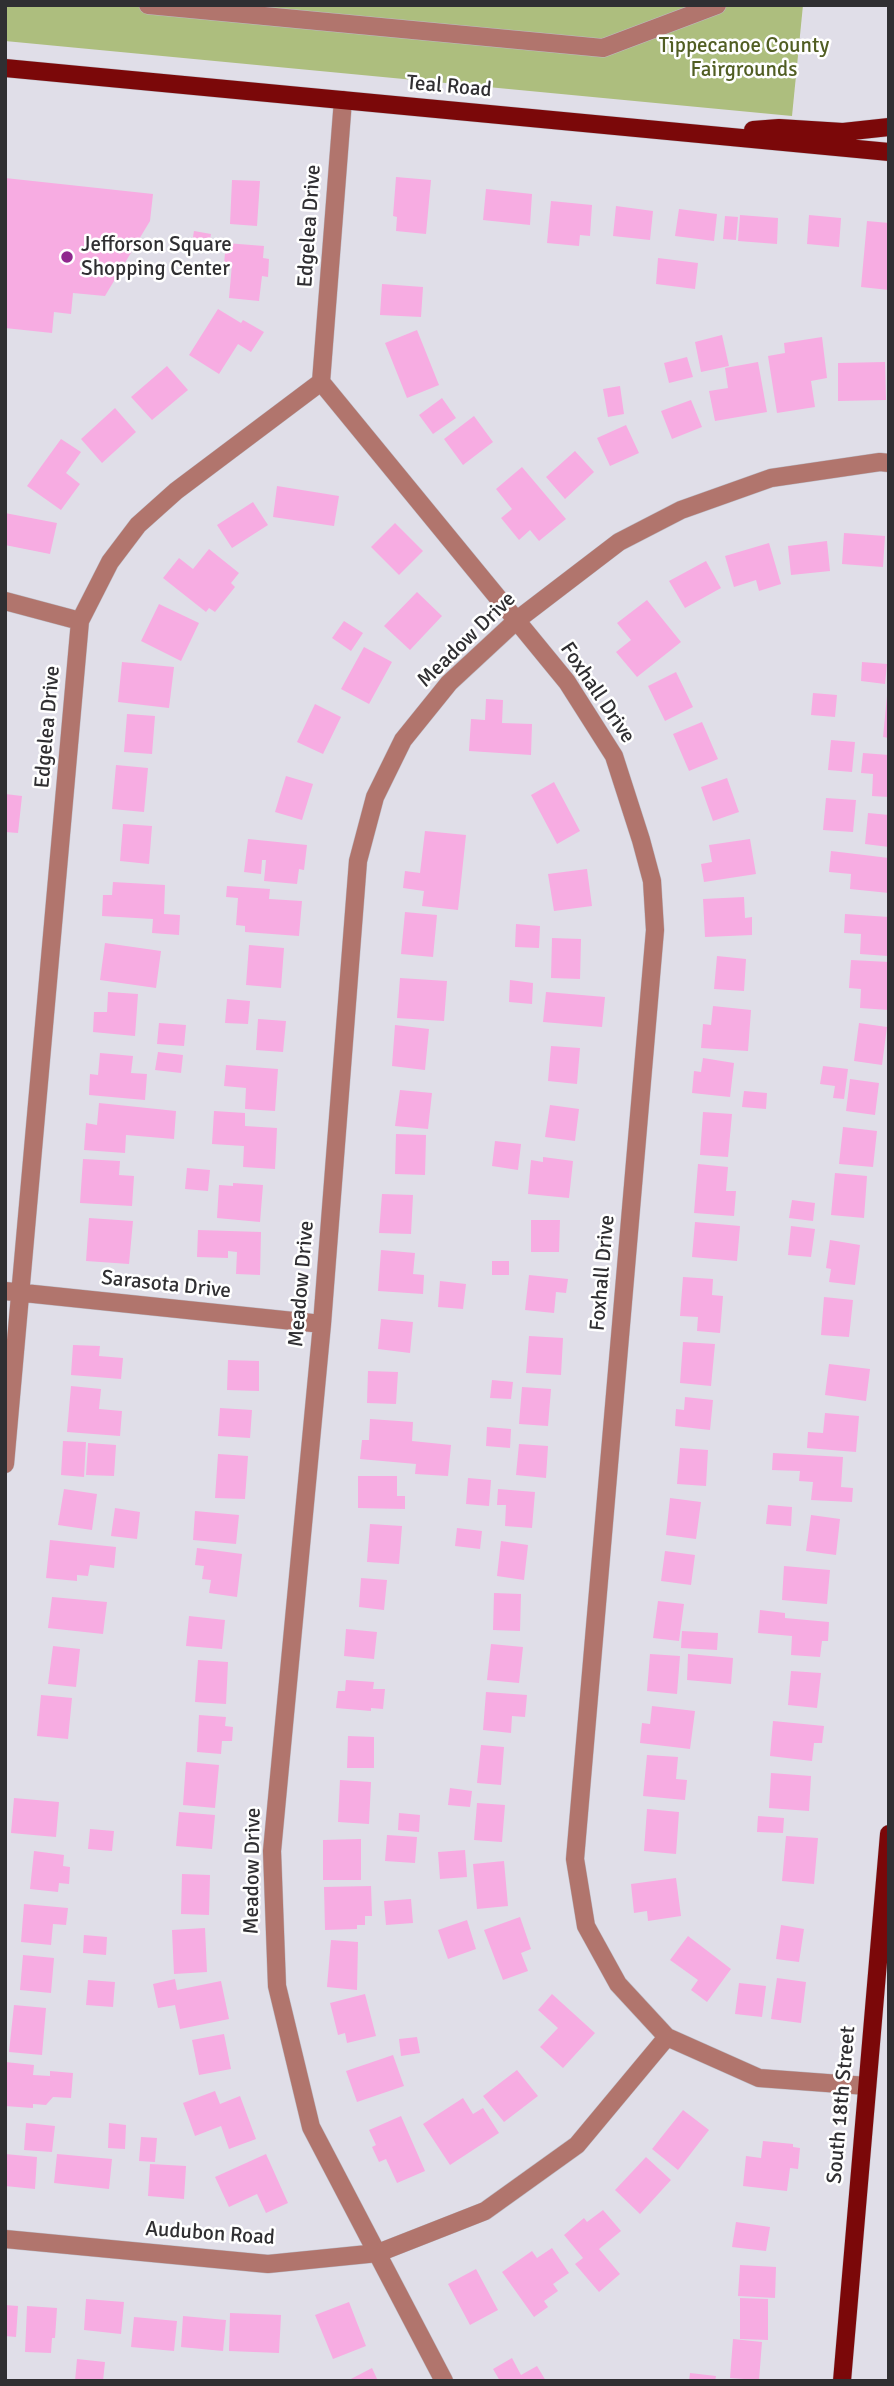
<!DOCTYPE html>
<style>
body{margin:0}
#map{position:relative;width:894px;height:2386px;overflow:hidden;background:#e0dee8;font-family:Signika,sans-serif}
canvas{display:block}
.frame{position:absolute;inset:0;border:7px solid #302f32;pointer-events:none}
</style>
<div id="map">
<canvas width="894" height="2386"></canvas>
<div class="frame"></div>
</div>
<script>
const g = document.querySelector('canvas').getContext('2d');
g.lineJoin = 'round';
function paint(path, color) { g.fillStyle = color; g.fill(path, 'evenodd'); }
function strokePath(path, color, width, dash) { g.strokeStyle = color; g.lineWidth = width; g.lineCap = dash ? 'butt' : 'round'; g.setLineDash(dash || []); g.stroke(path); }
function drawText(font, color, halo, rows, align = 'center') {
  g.font = font + ' Signika,sans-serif'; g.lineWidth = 5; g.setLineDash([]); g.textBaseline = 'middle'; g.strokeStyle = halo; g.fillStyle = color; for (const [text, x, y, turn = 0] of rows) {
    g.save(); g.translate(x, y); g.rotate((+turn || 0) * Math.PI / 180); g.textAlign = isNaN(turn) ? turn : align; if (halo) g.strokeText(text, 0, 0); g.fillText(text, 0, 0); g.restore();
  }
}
paint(new Path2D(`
 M5,5H803L792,116L5,41Z`), '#adbe7e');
paint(new Path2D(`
 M396,177L431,180L426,234L396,231L397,217L393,216Z
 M5,178L153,194L150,221L105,296L73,293L71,314L54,312L52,333L5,328Z
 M232,180L260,181L257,226L230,224Z
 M486,189L532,194L530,225L483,220Z
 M551,201L592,205L590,236L580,235L579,246L547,243Z
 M616,206L653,211L650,240L613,236Z
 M679,209L717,214L714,241L675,236Z
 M740,215L778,218L777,244L738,241Z
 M809,215L841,218L839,247L807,244Z
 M725,216L738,217L736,240L723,239Z
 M867,221L889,223V290L861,287Z
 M194,231L211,234L208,252L191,249Z
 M226,243L264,246L263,258L269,259L268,277L262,276L259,301L229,298L232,264H224Z
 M658,258L698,263L695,289L656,284Z
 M382,284L423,287L421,317L380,315Z
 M218,309L241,323L243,320L264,332L251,352L238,344L219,374L189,355Z
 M417,330L439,385L407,398L385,343Z
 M722,335L729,366L701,372L695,342Z
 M822,337L827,378L811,381L815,407L777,413L768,356L785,353L784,343Z
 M687,357L693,377L669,383L664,363Z
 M758,362L767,412L715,421L709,391L728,388L725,368Z
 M885,362L886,400L838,401V363Z
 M167,366L188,390L152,420L131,397Z
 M620,386L624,414L608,417L603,389Z
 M442,398L456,418L433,434L419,415Z
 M691,400L702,427L672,439L661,411Z
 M115,408L136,432L102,463L81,439Z
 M474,416L493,442L463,465L444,439Z
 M626,425L639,453L610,466L597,438Z
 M61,439L81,452L66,473L80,484L61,510L27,486Z
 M575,451L594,472L565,499L546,477Z
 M522,467L566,519L539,541L530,530L519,540L501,518L512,509L496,489Z
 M277,486L339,496L334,526L273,517Z
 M253,502L268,525L232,548L217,525Z
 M5,513L57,523L50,554L5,545Z
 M395,523L423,551L399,575L371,547Z
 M844,533L885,536L883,567L842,564Z
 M827,541L830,571L791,575L788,546Z
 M769,543L781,584L759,591L756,580L734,587L725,556Z
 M209,549L239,573L231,583L235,587L215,612L209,608L206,612L163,578L179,558L193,569Z
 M706,561L721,588L685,608L669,581Z
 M417,592L442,616L410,650L384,626Z
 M647,600L681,642L637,677L616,652L631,640L617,623Z
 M159,604L199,623L181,661L141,641Z
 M344,621L363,633L351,651L332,638Z
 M364,647L392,662L369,704L341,689Z
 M122,662L174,667L169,708L118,702Z
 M862,662L887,664L885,684L861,681Z
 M676,672L693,707L665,721L648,686Z
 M813,693L837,695L835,717L811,715Z
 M887,696H889V738L883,737Z
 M486,699L503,700L502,723L532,724L531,755L469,751L471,719L485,720Z
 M315,704L341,717L323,754L297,742Z
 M127,714L155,716L152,754L124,752Z
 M702,722L718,759L689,771L673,734Z
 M831,740L855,742L852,772L828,770Z
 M863,753L889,755V797L872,796L873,774L861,773Z
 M116,765L148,768L144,812L112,809Z
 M286,776L313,784L302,820L275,812Z
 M727,778L739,812L713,821L701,787Z
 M554,782L580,831L557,844L531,795Z
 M5,794L22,796L18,833L5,832Z
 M826,798L856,800L853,832L823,830Z
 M868,813L889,815V847L865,844Z
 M123,824L152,826L149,864L120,861Z
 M425,831L466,835L458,910L422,906L424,891L403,888L405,871L420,873Z
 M248,839L307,845L304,870L299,869L297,884L264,881L266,860H262L261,874L244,872Z
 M750,839L756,874L704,882L701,864L712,862L709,845Z
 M831,851L889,858V893L850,889L851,874L829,872Z
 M587,869L592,906L554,911L548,874Z
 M113,882L165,885L164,914L180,915L179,935L152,933L153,919L102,916L103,895H112Z
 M227,886L270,889L269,899L302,901L299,936L245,932V926L236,925L238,898L226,897Z
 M744,897L745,918L752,917V935L705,937L703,899Z
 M405,912L437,915L433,957L401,954Z
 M845,914L889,917L888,956L860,954L861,934L844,933Z
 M516,924L540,926L539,948L515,947Z
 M552,938L581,939L580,979L551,978Z
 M105,943L161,951L156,988L100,980Z
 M249,945L284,948L281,988L246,985Z
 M717,956L746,959L744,991L714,989Z
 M851,960L889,962V1010L860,1008L861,989L849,988Z
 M400,978L447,981L444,1021L397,1018Z
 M510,980L533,983L532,1004L509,1002Z
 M108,992L138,994L135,1036L93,1032L94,1012H107Z
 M546,992L605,997L602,1027L543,1022Z
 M227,999L250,1001L248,1024L225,1023Z
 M713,1006L751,1010L748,1051L701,1048L703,1024L711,1025Z
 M258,1019L286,1021L283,1052L256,1050Z
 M159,1023L186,1025L184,1046L157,1044Z
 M859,1023L887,1027L882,1065L854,1061Z
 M395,1025L429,1029L425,1070L392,1066Z
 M551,1046L580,1048L577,1084L548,1081Z
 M158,1052L183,1055L181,1073L155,1070Z
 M100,1053L133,1056L131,1073L147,1074L145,1100L89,1095L90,1074L98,1075Z
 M703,1058L734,1063L730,1097L692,1093L694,1071L701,1072Z
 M226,1065L278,1069L275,1111L245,1109L246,1088L224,1086Z
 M823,1066L848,1069L844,1099L833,1098L835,1086L820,1084Z
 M850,1079L879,1083L875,1115L846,1111Z
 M400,1090L432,1093L428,1129L395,1126Z
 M744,1091L767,1093L766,1109L742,1107Z
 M99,1103L176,1111L174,1139L126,1135L125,1153L84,1150L86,1123L97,1125Z
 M550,1105L579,1109L575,1141L545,1137Z
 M214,1111L245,1113V1126L277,1128L275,1169L243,1167L244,1146L212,1144Z
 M703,1112L732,1114L728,1157L700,1155Z
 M843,1127L877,1131L873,1167L839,1164Z
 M396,1134L426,1135L425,1175L395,1174Z
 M495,1141L521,1144L518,1170L492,1166Z
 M543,1157L573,1161L569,1198L528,1194L531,1160L543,1162Z
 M83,1159L120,1161L119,1175L134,1176L132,1206L80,1203Z
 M698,1164L728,1167L726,1191H736L734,1216L694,1213Z
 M187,1168L210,1170L208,1191L185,1189Z
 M835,1173L867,1176L864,1218L831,1215Z
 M233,1183L263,1185L260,1222L217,1218L219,1185L233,1186Z
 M382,1194L413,1195L411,1234L379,1233Z
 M792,1200L815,1203L813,1221L789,1218Z
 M89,1218L133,1221L129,1264L86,1261Z
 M531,1220H560L559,1252H531Z
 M695,1222L740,1226L737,1261L692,1257Z
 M791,1226L815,1229L811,1257L788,1255Z
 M198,1230L261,1232L260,1275L236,1274L237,1252L228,1251V1258L197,1257Z
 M830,1240L860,1245L855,1285L829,1282L831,1269L826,1268Z
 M381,1250L415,1253L413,1274L424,1275L423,1294L378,1291Z
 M492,1261H509V1275H492Z
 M529,1275L568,1279L566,1293L556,1292L554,1313L525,1310Z
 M683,1277L713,1279L712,1295L723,1296L720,1333L697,1331L698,1317L680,1316Z
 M440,1281L466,1284L463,1309L438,1307Z
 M824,1297L853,1300L849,1337L821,1335Z
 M381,1319L413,1322L410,1353L378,1349Z
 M529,1336L563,1338L561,1375L526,1373Z
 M683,1342L715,1344L711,1386L680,1383Z
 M73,1345L100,1346L99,1356L123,1358L121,1379L71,1375Z
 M228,1360L259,1361V1391L227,1390Z
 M829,1364L870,1369L866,1401L825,1395Z
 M368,1371L398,1372L396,1404L367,1403Z
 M492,1380L513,1382L511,1399L490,1398Z
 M71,1386L101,1389L99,1409L122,1411L120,1436L67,1432Z
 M522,1387L551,1389L548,1426L519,1424Z
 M685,1397L713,1400L710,1430L675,1426L676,1409L684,1410Z
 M220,1408L252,1410L250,1438L218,1436Z
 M825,1413L859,1416L856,1452L807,1448L808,1432L823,1433Z
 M370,1419L413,1422L412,1441L451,1445L448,1476L415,1474L416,1464L360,1459L362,1440H369Z
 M487,1427L511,1429L510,1448L486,1446Z
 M63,1441L86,1442L84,1477L61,1475Z
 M88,1443L116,1445L114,1476L86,1475Z
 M519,1444L548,1446L546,1478L516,1475Z
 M680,1448L708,1450L706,1486L677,1484Z
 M773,1453L843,1457L841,1487L853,1488L852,1502L811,1500L813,1482L799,1481L800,1471L772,1470Z
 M218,1454L248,1456L245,1499L215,1498Z
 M358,1476H397V1496H405V1509L358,1508Z
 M468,1478L491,1480L489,1506L466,1504Z
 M64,1489L97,1494L92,1530L58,1525Z
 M498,1489L535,1492L532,1528L505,1526L506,1505H497Z
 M670,1498L701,1502L696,1539L666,1535Z
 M768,1505L792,1507L791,1526L766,1524Z
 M115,1508L140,1512L137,1539L111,1536Z
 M195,1511L239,1515L236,1544L193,1540Z
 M811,1515L840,1519L836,1555L806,1551Z
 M370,1524L402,1526L399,1564L367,1562Z
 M457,1528L482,1531L480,1549L455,1546Z
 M50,1540L116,1547L114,1568L90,1565L88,1576L77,1575V1581L46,1578Z
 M501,1541L528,1545L524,1580L497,1576Z
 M197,1548L242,1554L237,1597L209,1593L211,1580L202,1579L204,1566L195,1565Z
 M665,1551L695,1555L691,1585L661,1581Z
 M784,1566L830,1570L827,1604L782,1600Z
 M361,1578L387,1580L384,1610L359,1607Z
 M494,1593L521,1594L520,1631L493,1630Z
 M52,1597L107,1602L103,1634L48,1628Z
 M658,1601L684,1604L679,1641L653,1638Z
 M760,1610L785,1613V1618L829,1622L828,1641H822L820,1657L791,1655L792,1636L758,1633Z
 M189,1616L225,1620L222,1649L186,1646Z
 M346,1629L377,1632L374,1659L344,1656Z
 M682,1631L718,1633L717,1650L681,1648Z
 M491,1644L523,1647L519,1683L487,1680Z
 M53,1646L80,1649L76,1687L48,1684Z
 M650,1654L680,1656L677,1694L647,1691Z
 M688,1654L733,1658L731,1684L687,1680Z
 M198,1660L228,1662L226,1704L195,1702Z
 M791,1671L821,1673L817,1708L788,1705Z
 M346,1680L374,1682L373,1689H385L383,1709L371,1708V1711L336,1708L338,1691H345Z
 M486,1692L527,1695L525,1717L512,1716L511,1733L483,1730Z
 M41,1695L72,1698L68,1739L37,1736Z
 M652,1706L695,1711L690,1749L640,1743L642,1723L650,1724Z
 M199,1715L226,1717L225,1726L233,1727L232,1741H222L221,1754L197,1752Z
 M773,1721L824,1726L822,1743H814L812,1761L770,1756Z
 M348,1736L374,1737V1768H347Z
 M481,1745L504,1747L501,1785L477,1783Z
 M647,1755L678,1757L676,1779L687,1780L685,1800L643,1796Z
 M186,1762L219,1765L215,1808L183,1805Z
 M771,1773L811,1776L809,1811L769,1808Z
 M340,1780L371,1782L369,1824L338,1822Z
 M450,1788L472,1791L470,1807L448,1805Z
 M14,1798L59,1802L56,1837L11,1833Z
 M477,1803L505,1805L502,1842L474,1840Z
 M647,1809L679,1812L676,1854L644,1851Z
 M179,1812L215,1815L212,1849L176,1846Z
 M399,1813L420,1815L419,1832L398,1830Z
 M758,1816L784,1818L783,1833L757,1832Z
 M90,1829L114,1831L112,1851L88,1849Z
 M387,1835L417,1837L415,1863L385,1861Z
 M786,1836L818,1838L814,1884L782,1881Z
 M361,1839V1880H323V1840Z
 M465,1850L467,1877L440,1879L438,1852Z
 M34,1851L64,1855L63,1866L70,1867L69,1884L59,1883L58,1892L30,1889Z
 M504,1861L508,1906L477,1909L473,1864Z
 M182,1874L210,1875L209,1915L181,1914Z
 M676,1878L681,1916L648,1921L647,1911L634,1913L631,1884Z
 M371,1886L372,1916H365V1925H357V1929L325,1930L324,1887Z
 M411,1899L413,1923L386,1925L384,1901Z
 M24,1904L68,1908L66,1925L53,1924L51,1945L21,1942Z
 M520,1917L531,1949L521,1953L528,1971L503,1980L484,1930Z
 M467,1920L476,1949L448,1959L438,1930Z
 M781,1925L804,1929L799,1962L776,1959Z
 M205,1928L207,1972L174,1974L172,1930Z
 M84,1935L107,1937L106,1955L83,1953Z
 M688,1936L731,1969L707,2002L691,1990L698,1980L670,1960Z
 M331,1940L358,1942L357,1990L327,1987Z
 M23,1955L54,1958L51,1993L20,1990Z
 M777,1978L806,1982L801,2023L771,2019Z
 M175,1979L177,1990L221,1981L229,2019L180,2029L175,2005L158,2008L153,1984Z
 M88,1980L115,1982L113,2007L86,2005Z
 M739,1983L766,1986L762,2017L735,2014Z
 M365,1994L376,2036L347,2043L345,2033L338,2035L330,2003Z
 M552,1994L595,2033L563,2068L540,2047L558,2028L538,2010Z
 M14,2005L46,2008L42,2055L9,2052Z
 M224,2034L231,2069L199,2075L192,2040Z
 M417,2037L420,2053L401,2056L399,2039Z
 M393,2055L404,2086L357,2102L346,2071Z
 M5,2062L34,2065L33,2075L50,2076V2071L73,2073L71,2098L53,2097L46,2105L33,2104V2108L5,2106Z
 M517,2070L538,2096L504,2122L483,2096Z
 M215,2091L220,2104L240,2096L256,2139L229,2149L221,2126L195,2136L183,2103Z
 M463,2098L473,2114L483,2108L499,2133L450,2165L423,2124Z
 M683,2110L709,2130L678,2170L652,2149Z
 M401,2116L425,2171L397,2183L386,2159L379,2162L372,2147L376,2145L369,2130Z
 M26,2123L55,2126L52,2152L24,2150Z
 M109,2123L126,2125L125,2149L108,2148Z
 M141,2137L157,2138L155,2162L139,2161Z
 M763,2141L793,2144V2147L800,2148L798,2169L790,2168L787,2191L743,2186L746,2156L761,2158Z
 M5,2154L37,2157L35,2189L5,2186Z
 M57,2154L112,2159L109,2189L54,2183Z
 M266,2154L288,2203L266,2213L257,2194L229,2207L215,2177Z
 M646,2157L671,2180L640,2214L615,2190Z
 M150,2164L186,2166L184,2199L148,2196Z
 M603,2210L621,2231L599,2249L620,2274L599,2292L575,2264L583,2258L564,2235L584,2218L587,2222Z
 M736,2222L770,2227L766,2251L732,2247Z
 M552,2248L569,2273L553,2284L558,2291L544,2301L548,2307L534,2317L502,2272L532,2251L537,2258Z
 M740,2265L776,2267L775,2298L738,2296Z
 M476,2269L498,2310L470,2325L448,2284Z
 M740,2298L768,2299V2340L740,2339Z
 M86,2299L124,2302L121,2334L84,2330Z
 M349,2302L366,2346L333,2359L315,2315Z
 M5,2305L18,2306L16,2337L5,2336Z
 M27,2306L57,2308L55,2338H52L51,2353L25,2352Z
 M230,2313L281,2315L279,2353L229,2351Z
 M183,2316L226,2320L223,2351L181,2347Z
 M134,2317L177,2321L174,2351L131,2347Z
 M733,2339L762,2342L759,2380L730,2378Z
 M512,2358L521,2375L537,2366L546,2381H500L493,2369Z
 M77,2359L105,2362L103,2381H75Z
 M372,2368L378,2381H347Z
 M690,2373L716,2376L715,2381H689Z`), '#f7ace2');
const minor = new Path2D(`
 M148,5L603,48L717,5
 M321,382L567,682L614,756L641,840L652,881L655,930L575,1859L586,1926L618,1984L667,2037L759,2078L867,2086
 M5,601L80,621
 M5,1291L322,1324
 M5,1464L80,621L110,562L138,525L176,491L321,382L343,100
 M5,2239L268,2264L378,2253L485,2211L577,2145L667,2037
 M444,2381L311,2127L277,1986L272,1851L322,1324L358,861L375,797L403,740L449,683L517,620L619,542L681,510L771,478L880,462L889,463`);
const major = new Path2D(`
 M5,68L889,152
 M753,130L779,128L843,132L889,127
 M842,2381L889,1834`);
strokePath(minor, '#bdbbc4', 19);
strokePath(major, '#bdbbc4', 19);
strokePath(minor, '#b1756d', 18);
strokePath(major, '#7b0809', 18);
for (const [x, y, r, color] of [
 [67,257,7,"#90288e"]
]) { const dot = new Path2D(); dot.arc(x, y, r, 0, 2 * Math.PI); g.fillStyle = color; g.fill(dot); strokePath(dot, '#fff', 2.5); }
drawText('21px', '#515e23', '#fff', [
 ["Tippecanoe County",744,46],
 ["Fairgrounds",744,70]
]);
drawText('21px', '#302f32', '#fff', [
 ["Teal Road",449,87,5],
 ["Edgelea Drive",310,226,-86],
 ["Meadow Drive",467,640,-44],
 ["Foxhall Drive",597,693,56],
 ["Edgelea Drive",48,727,-85],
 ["Foxhall Drive",603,1273,-85],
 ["Meadow Drive",302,1284,-85],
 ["Sarasota Drive",166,1285,6],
 ["Meadow Drive",253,1871,-89],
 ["South 18th Street",842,2105,-85],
 ["Audubon Road",210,2234,4]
]);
drawText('21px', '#302f32', '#fff', [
 ["Jefforson Square",81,245],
 ["Shopping Center",81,269]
], 'left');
</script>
